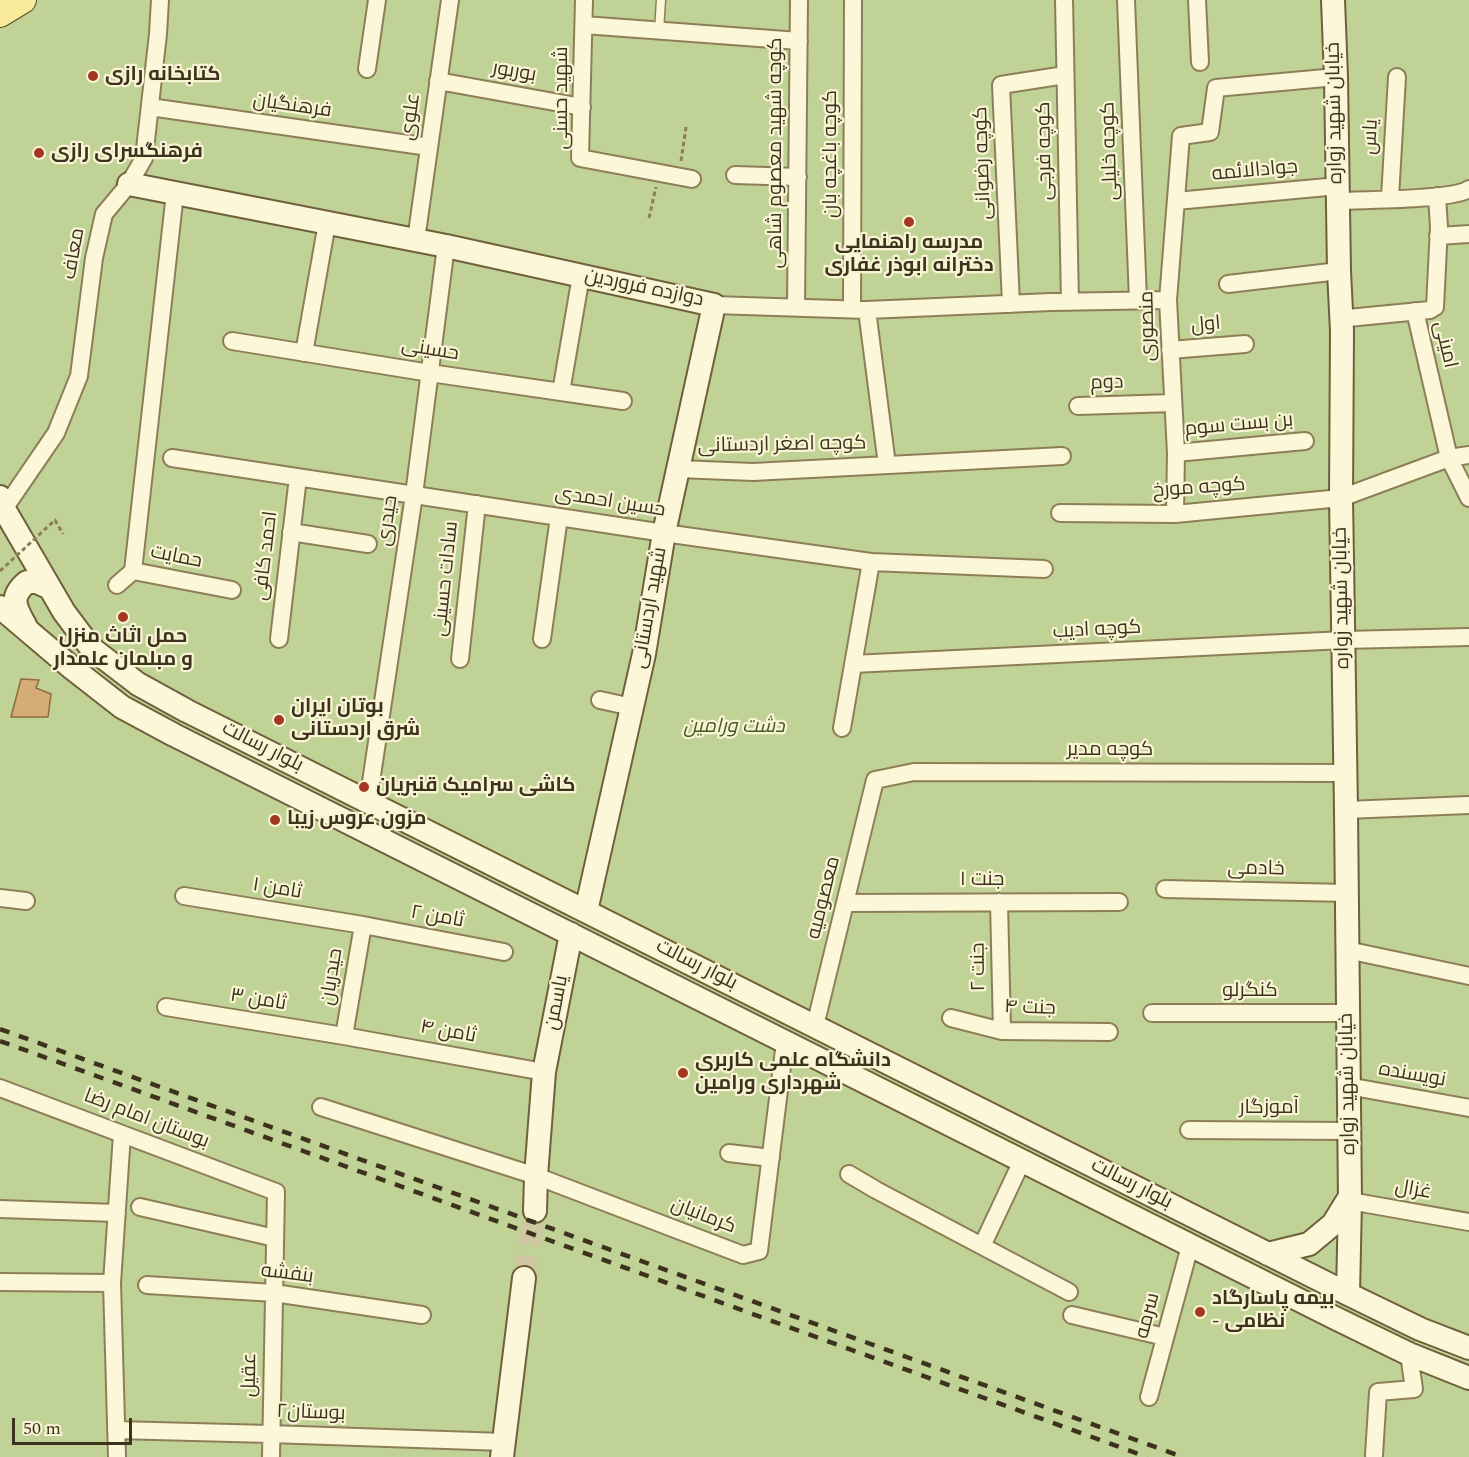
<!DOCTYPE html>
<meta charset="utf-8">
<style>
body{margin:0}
#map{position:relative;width:1469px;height:1457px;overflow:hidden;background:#f2ecc3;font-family:Spectral,serif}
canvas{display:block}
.scale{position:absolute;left:12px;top:1418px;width:120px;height:27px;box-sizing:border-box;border:3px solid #3d321d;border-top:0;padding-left:8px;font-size:18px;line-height:21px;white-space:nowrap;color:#3d321d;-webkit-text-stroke:4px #f9f4d4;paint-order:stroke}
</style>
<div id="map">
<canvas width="1469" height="1457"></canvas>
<div class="scale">50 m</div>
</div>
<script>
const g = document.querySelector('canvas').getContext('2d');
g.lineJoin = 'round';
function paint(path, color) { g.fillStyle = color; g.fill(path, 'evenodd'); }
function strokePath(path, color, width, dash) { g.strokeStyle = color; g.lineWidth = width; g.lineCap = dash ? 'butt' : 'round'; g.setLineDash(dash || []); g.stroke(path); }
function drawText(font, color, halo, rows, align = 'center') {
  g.font = font + ' Spectral,Cairo,serif'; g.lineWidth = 4.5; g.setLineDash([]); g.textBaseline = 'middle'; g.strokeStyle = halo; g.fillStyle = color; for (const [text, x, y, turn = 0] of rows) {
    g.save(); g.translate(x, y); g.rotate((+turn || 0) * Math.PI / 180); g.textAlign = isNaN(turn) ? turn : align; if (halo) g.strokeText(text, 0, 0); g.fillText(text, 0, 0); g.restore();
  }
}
paint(new Path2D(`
 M0,0H1469V1457H0Z`), '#c1d296');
const building = new Path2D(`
 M21,679L39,680L36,688L51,694L48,717H11Z`);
paint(building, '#d4ac76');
strokePath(building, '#906b3b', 1.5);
strokePath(new Path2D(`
 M524,1278L535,1211`), '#cec7a2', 22, [22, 11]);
const lane = new Path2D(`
 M659,31L661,0`);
const street = new Path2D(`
 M584,0L580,158L692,179
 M1064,0L1070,302
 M1126,0L1138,300
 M1197,0L1200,62
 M584,25L799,41
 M367,69L377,0
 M438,81L582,107
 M150,107L429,147
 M735,175L798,177
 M1390,198L1397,77
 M1176,201L1338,186
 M1338,201C1362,200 1454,200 1469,189
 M1438,236L1469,234
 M416,240L450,0
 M1228,284L1339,271
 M1011,304L1001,85L1065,75
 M714,305L867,310L1051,302L1168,300
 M796,307L799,0
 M852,309L853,0
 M867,310L887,465
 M1415,311L1449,458L1469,498
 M1348,318L1430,310L1435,307L1439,227L1437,196
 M232,341L430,373L623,401
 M1170,350L1245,344
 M304,353L327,223
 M561,392L581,276
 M1078,406L1173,403
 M1176,453L1305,441
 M172,458L664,533L871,562L1044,569
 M678,469L753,472L1062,456
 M4,509L56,433L79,376L94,258L104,214L129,184L144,158L158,34L160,0
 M1060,513L1175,514L1341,498L1449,458L1469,455
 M1175,514L1176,453L1168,300L1181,136L1210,132L1216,88L1336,77
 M291,532L368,544
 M133,571L175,193
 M117,585L133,571L232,590
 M279,639L298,477
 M542,639L559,517
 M460,659L477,504
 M853,664L1344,640L1469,637
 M600,700L632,707
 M842,728L871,562
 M368,802L414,495L446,246
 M1346,810L1469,805
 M1165,889L1347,893
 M184,896L363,925L504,952
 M0,898L26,901
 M999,902L1002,1031
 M845,903L1119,902
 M1347,950L1469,976
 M166,1007L344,1036L544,1072
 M1152,1013H1348
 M951,1018L1002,1031L1109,1032
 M815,1026L875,780L914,772L1346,773
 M344,1036L363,925
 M1348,1086L1469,1108
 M0,1088L276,1192L271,1457
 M321,1107L536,1176L743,1255L759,1251L785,1042
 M1189,1130L1349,1131
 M729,1153L771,1158
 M849,1174L876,1190L1069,1292
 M1350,1201L1469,1222
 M140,1207L275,1238
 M0,1209L117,1213
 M982,1246L1022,1161
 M0,1282L112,1283
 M147,1285L274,1293L422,1315
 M1072,1315L1165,1337
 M1149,1397L1190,1246
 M116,1430L270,1434L504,1442
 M1374,1455L1378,1392L1414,1389L1409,1354
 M117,1457L112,1283L122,1134`);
const secondary = new Path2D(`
 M1333,0L1336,77L1339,271L1342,331L1341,498L1346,810L1350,1201L1348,1294
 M129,184L446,246L714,305L664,533L644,654L586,911
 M0,497L4,509L64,612L91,648L138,684L187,711L1348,1294L1420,1329L1469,1348
 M0,607L72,668L122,707L174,735L1335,1318L1409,1354L1469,1378
 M26,627C16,608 8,598 27,582H37L50,588
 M535,1211L536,1176L544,1072L571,934
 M1268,1254L1309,1244L1333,1224L1349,1198
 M502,1457L524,1278`);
const primary = new Path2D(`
 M0,14L23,0`);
strokePath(lane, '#8e7e58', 11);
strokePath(street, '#8e7e58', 20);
strokePath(secondary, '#705f3b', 26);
strokePath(primary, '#5c4a2c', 28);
strokePath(new Path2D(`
 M681,161L686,127
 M649,218L656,187`), '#8e7e58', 3, [4.5, 3]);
strokePath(lane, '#fcf7d8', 8);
strokePath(street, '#fcf7d8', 16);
strokePath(secondary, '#fcf7d8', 22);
strokePath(primary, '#f8ea98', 26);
strokePath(new Path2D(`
 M0,1029L1183,1457
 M0,1041L1147,1457`), '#3d321d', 4.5, [10, 10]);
strokePath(new Path2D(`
 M0,571L55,520L63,534`), '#8e7e58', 3, [4.5, 3]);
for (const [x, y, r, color] of [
 [93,76,6,"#a33722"],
 [39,153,6,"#a33722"],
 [909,222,6,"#a33722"],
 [123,617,6,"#a33722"],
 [279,720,6,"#a33722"],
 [364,787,6,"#a33722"],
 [275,820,6,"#a33722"],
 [683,1073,6,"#a33722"],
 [1200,1312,6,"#a33722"]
]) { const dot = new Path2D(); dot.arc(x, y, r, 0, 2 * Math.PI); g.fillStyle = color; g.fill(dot); strokePath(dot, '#f9f4d4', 2); }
drawText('20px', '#3d321d', '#f9f4d4', [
 ["بوربور",514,73,10],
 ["شهید حسنی",563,98,-90],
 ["فرهنگیان",292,107,8],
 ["خیابان شهید زواره",1336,113,-91],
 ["علوی",412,117,-82],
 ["یاس",1372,137,-87],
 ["کوچه فرجی",1046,151,-91],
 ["کوچه خلیلی",1111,151,-92],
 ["کوچه شهید معصوم شاهی",777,153,-90],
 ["کوچه باغچه بان",832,154,-90],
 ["کوچه رضوانی",984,163,-92],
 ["جوادالائمه",1255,172,-5],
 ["معاف",75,254,-80],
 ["دوازده فروردین",644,289,12],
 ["منصوری",1149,326,-91],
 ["اول",1206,326,-5],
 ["امینی",1444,345,77],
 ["حسینی",430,351,9],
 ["دوم",1107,384,-2],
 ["بن بست سوم",1239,426,-5],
 ["کوچه اصغر اردستانی",782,446,-1],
 ["کوچه مورخ",1199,489,-4],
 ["حسین احمدی",610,503,9],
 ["حیدری",389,521,-82],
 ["احمد کافی",267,556,-83],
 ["حمایت",176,558,11],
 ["سادات حسینی",447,579,-84],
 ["خیابان شهید زواره",1343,598,-91],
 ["شهید اردستانی",651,608,-80],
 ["کوچه ادیب",1097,631,-3],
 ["بلوار رسالت",262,748,27],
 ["کوچه مدیر",1110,751],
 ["خادمی",1256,870,1],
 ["جنت ۱",982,881],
 ["ثامن ۱",277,890,9],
 ["معصومیه",825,898,-76],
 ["ثامن ۲",437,918,10],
 ["بلوار رسالت",696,966,27],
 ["جنت ۲",980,967,-91],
 ["حیدریان",333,977,-81],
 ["کنگرلو",1250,992],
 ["ثامن ۳",258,1001,9],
 ["یاسمن",558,1003,-79],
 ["جنت ۴",1030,1009,2],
 ["ثامن ۴",448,1033,10],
 ["نویسنده",1412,1076,10],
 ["خیابان شهید زواره",1349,1084,-91],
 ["آموزگار",1269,1109],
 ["بوستان امام رضا",146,1120,21],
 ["بلوار رسالت",1131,1185,27],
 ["غزال",1413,1191,10],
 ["کرمانیان",703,1217,21],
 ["بنفشه",287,1275,7],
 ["سرمه",1149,1316,-75],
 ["عقیل",251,1375,-89],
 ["بوستان۲",311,1414,2]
]);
drawText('bold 20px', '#3d321d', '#f9f4d4', [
 ["کتابخانه رازی",105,76],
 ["فرهنگسرای رازی",51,153],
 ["مدرسه راهنمایی",909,244,"center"],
 ["دخترانه ابوذر غفاری",909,267,"center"],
 ["حمل اثاث منزل",123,638,"center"],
 ["و مبلمان علمدار",123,661,"center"],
 ["بوتان ایران",291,708],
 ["شرق اردستانی",291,731],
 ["کاشی سرامیک قنبریان",376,787],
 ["مزون عروس زیبا",287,820],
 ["دانشگاه علمی کاربری",695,1062],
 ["شهرداری ورامین",695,1085],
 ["بیمه پاسارگاد",1212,1300],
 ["- نظامی",1212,1323]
], 'left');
drawText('italic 20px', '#435b22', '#f9f4d4', [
 ["دشت ورامین",734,728]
]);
</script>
